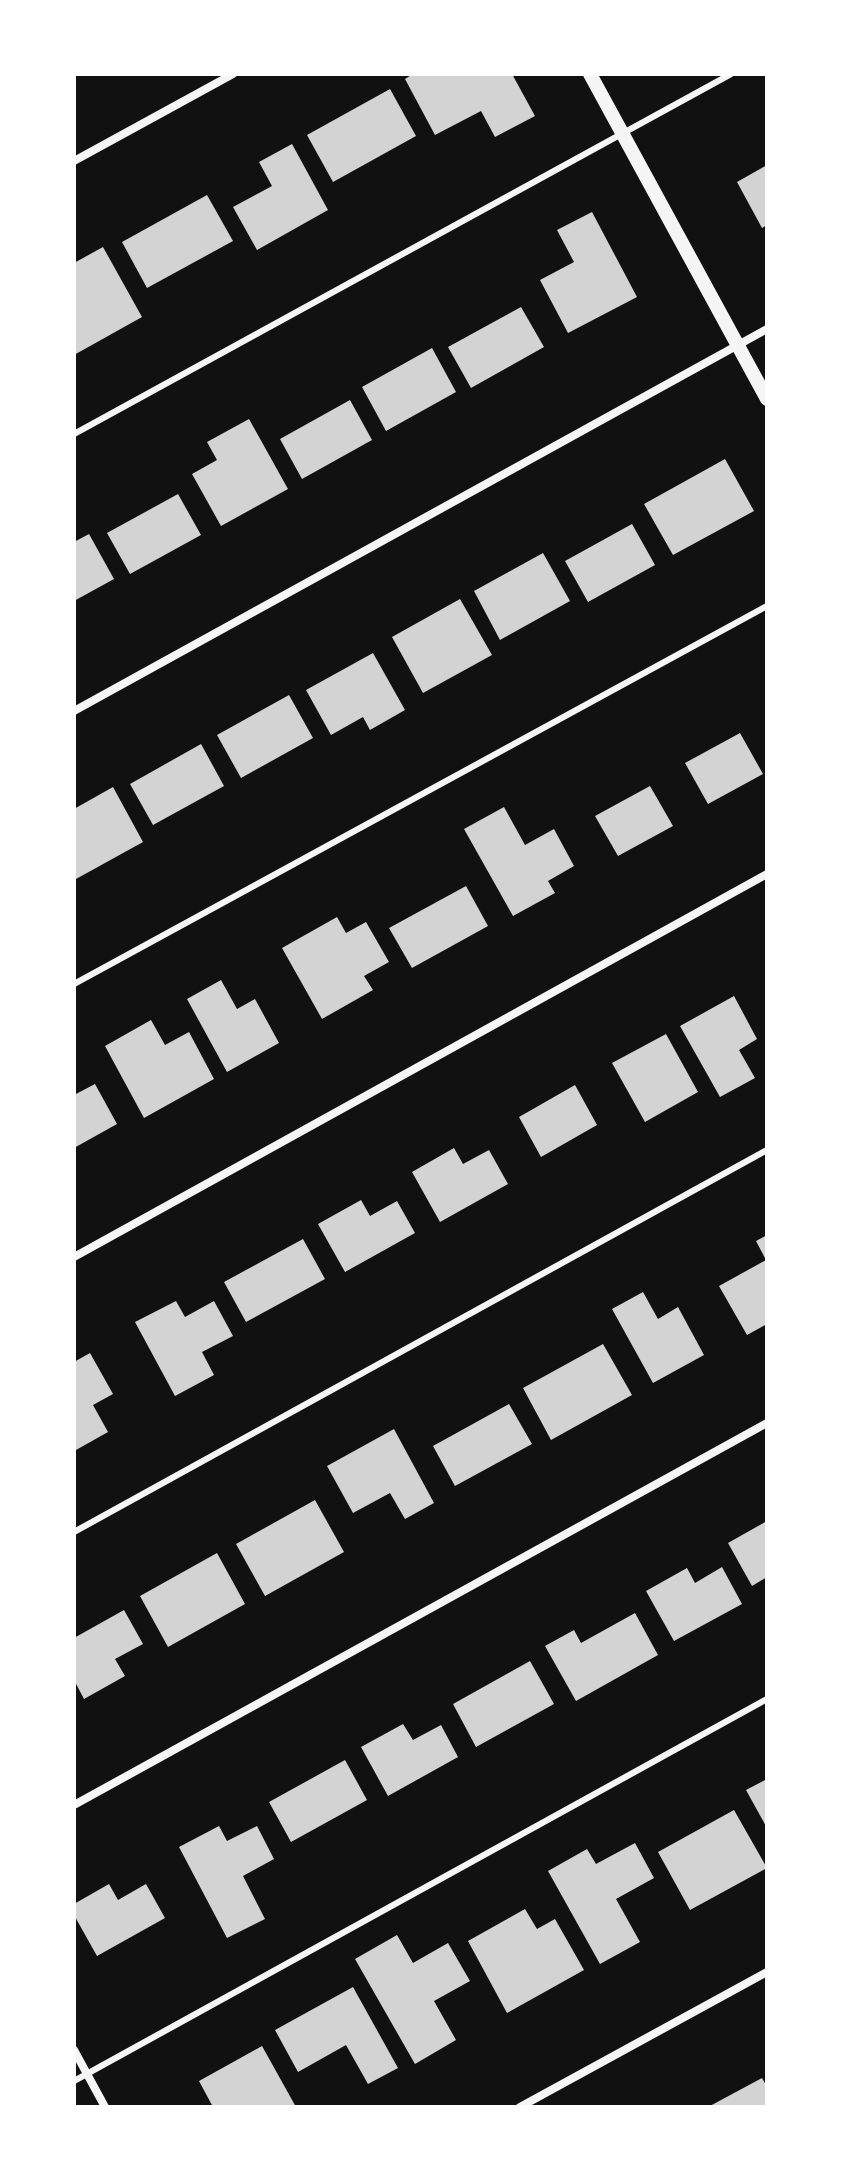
<!DOCTYPE html>
<style>
body{margin:0}
#map{position:relative;width:841px;height:2181px;overflow:hidden;background:#111;font-family:"Asap Condensed",sans-serif}
canvas{display:block}
.frame{position:absolute;inset:0;border:76px solid #fff;pointer-events:none}
</style>
<div id="map">
<canvas width="841" height="2181"></canvas>
<div class="frame"></div>
</div>
<script>
const g = document.querySelector('canvas').getContext('2d');
g.lineJoin = 'round';
function paint(path, color) { g.fillStyle = color; g.fill(path, 'evenodd'); }
function strokePath(path, color, width, dash) { g.strokeStyle = color; g.lineWidth = width; g.lineCap = dash ? 'butt' : 'round'; g.setLineDash(dash || []); g.stroke(path); }
paint(new Path2D(`
 M413,74H512L535,116L495,137L481,111L435,135L405,79Z
 M390,89L416,136L333,182L307,135Z
 M292,144L328,210L257,250L233,207L272,186L259,162Z
 M767,165V225L762,228L737,182Z
 M207,195L233,241L147,288L122,242Z
 M592,212L637,297L568,333L540,280L574,262L557,230Z
 M103,247L142,317L74,355V263Z
 M521,307L544,347L471,388L448,347Z
 M432,348L456,392L386,431L362,387Z
 M350,400L372,440L302,479L280,439Z
 M249,419L288,489L221,526L192,474L217,460L207,442Z
 M725,459L754,511L673,555L644,504Z
 M178,494L201,535L130,574L107,533Z
 M632,524L655,565L588,602L565,561Z
 M89,534L114,579L74,601V542Z
 M543,553L570,601L500,640L474,591Z
 M460,599L492,655L423,693L392,637Z
 M373,653L405,710L370,730L363,717L331,735L306,690Z
 M289,695L313,738L241,778L217,735Z
 M740,733L763,774L708,804L685,763Z
 M201,744L224,786L153,825L130,784Z
 M650,786L673,826L618,856L595,816Z
 M113,787L143,842L76,879L74,809Z
 M504,807L525,845L554,829L574,866L548,881L555,893L513,916L464,829Z
 M466,886L488,926L412,968L389,928Z
 M337,917L346,933L366,922L389,962L364,976L373,990L322,1019L282,948Z
 M221,980L237,1009L255,999L279,1043L227,1072L187,999Z
 M734,996L757,1039L739,1050L755,1078L720,1097L680,1026Z
 M151,1020L165,1045L189,1032L214,1079L144,1118L105,1046Z
 M666,1034L698,1092L645,1122L612,1063Z
 M95,1084L117,1124L74,1148V1095Z
 M575,1085L597,1125L541,1157L519,1117Z
 M454,1148L463,1164L489,1150L508,1184L440,1222L412,1172Z
 M361,1200L370,1216L397,1201L415,1233L345,1272L318,1224Z
 M767,1235V1324L747,1335L719,1286L766,1260L756,1241Z
 M303,1239L325,1279L246,1322L224,1282Z
 M643,1292L658,1319L678,1307L704,1355L653,1383L612,1309Z
 M176,1301L185,1317L214,1301L233,1336L202,1352L214,1375L175,1396L135,1322Z
 M603,1344L632,1395L551,1440L523,1388Z
 M90,1353L113,1394L93,1405L108,1432L76,1450L74,1362Z
 M509,1404L532,1444L455,1486L433,1446Z
 M394,1429L434,1503L405,1519L390,1493L353,1513L327,1466Z
 M315,1500L344,1552L265,1596L236,1544Z
 M767,1521V1577L752,1586L728,1543Z
 M217,1553L245,1604L168,1647L140,1596Z
 M722,1567L742,1604L674,1641L646,1591L687,1568L695,1583Z
 M124,1610L143,1644L115,1659L125,1676L84,1699L74,1680V1638Z
 M635,1613L658,1655L576,1701L545,1646L574,1630L581,1643Z
 M530,1661L554,1704L476,1747L453,1704Z
 M403,1724L413,1740L441,1725L458,1757L388,1796L361,1747Z
 M345,1760L367,1800L291,1842L269,1802Z
 M767,1779V1828L746,1790Z
 M734,1810L767,1868L690,1910L658,1852Z
 M219,1826L227,1841L257,1826L274,1859L243,1876L265,1919L227,1938L179,1847Z
 M635,1843L654,1878L616,1899L640,1942L600,1964L548,1871L587,1849L596,1864Z
 M109,1884L118,1900L146,1884L165,1918L97,1956L74,1915V1904Z
 M525,1909L537,1929L555,1919L584,1970L507,2013L468,1941Z
 M397,1935L413,1963L448,1943L470,1981L434,2001L456,2040L415,2064L355,1959Z
 M353,1987L398,2068L368,2084L346,2045L298,2072L275,2030Z
 M262,2046L296,2107H213L199,2081Z
 M762,2078L767,2087V2107H708Z`), '#d3d3d3');
strokePath(new Path2D(`
 M74,434L731,74
 M74,984L767,606
 M74,1532L767,1150
 M74,2081L767,1699`), '#f5f5f5', 6);
strokePath(new Path2D(`
 M74,161L233,74
 M74,711L767,329
 M74,1257L767,874
 M74,1805L767,1423
 M74,2050L105,2107
 M520,2107L767,1972`), '#f5f5f5', 8);
strokePath(new Path2D(`
 M590,74L767,399`), '#f5f5f5', 14);
</script>
